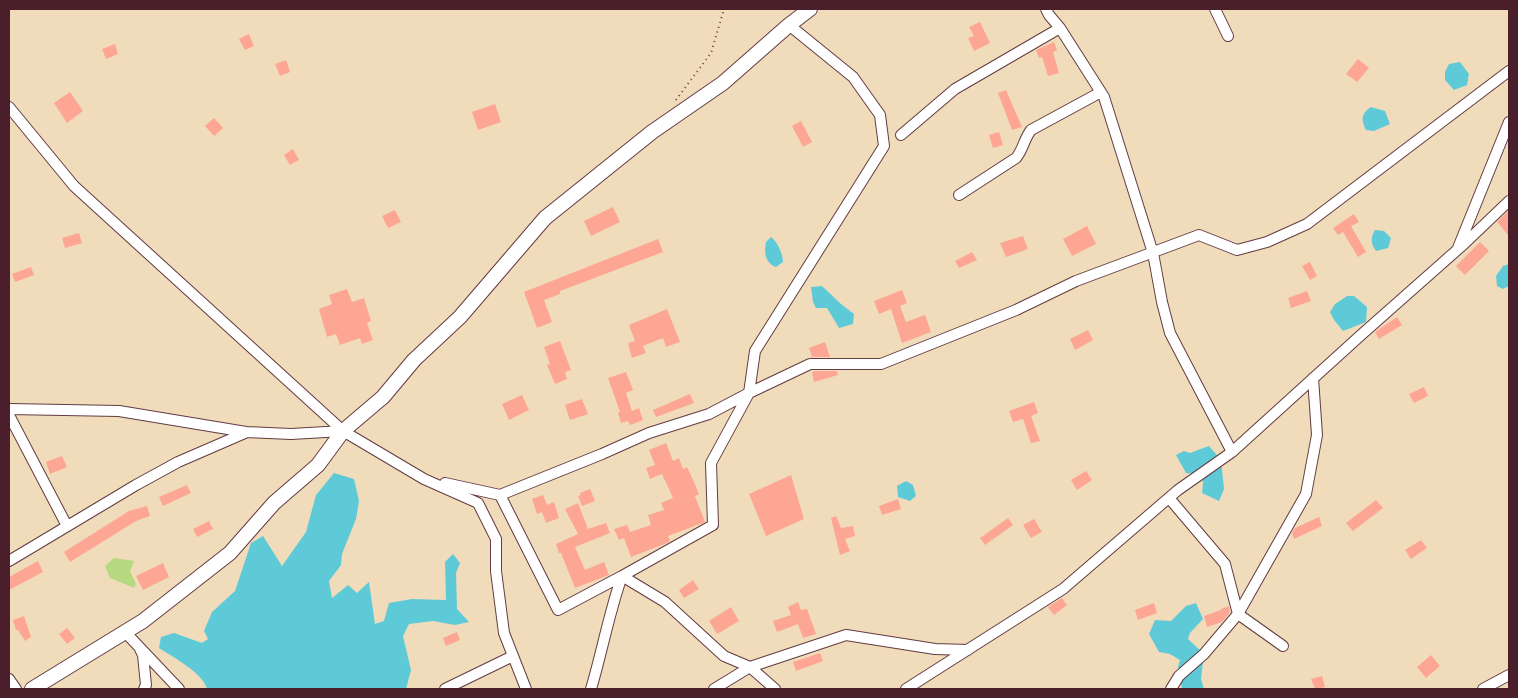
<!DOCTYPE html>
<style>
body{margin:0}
#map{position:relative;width:1518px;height:698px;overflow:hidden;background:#f0dcbb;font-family:Vollkorn,serif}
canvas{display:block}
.frame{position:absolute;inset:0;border:10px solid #4a1f2b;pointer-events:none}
</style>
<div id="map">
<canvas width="1518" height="698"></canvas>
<div class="frame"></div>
</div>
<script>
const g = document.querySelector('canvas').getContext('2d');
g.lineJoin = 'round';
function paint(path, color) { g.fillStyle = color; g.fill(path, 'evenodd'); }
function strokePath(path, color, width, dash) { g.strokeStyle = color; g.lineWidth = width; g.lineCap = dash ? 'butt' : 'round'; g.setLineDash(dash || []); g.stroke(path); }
paint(new Path2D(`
 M114,558L134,561L130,571L136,584L134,588L110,578L105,566Z`), '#b6d881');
paint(new Path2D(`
 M1460,62L1469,74L1467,85L1454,90L1445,80V72L1449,64Z
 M1371,107L1385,111L1390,124L1374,131L1366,130C1361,119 1361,114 1371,107Z
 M1375,230L1384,231L1391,238L1388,248L1376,251C1371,244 1370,238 1375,230Z
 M771,237C777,241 783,254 783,262L776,267C765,263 764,252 766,242Z
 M1509,264V286L1503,289L1497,286L1496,276L1503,266Z
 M822,286L841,304L854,314L853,324L839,328L827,308H816L813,302L811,287Z
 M1347,296H1354L1367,307L1366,322L1343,331L1334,320L1330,312L1335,304Z
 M1209,446L1221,460L1224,489L1219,501L1202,493L1203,483L1201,475L1186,473L1176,455L1184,451L1190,453Z
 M334,473L354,479L359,501L356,519L342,554L341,565L329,581L332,598L348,585L357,593L369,582L375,624L384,621L389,603L412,599L446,600L445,562L453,554L460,563L456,573L457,609L469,622L455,625L433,621L409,624L403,636L411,670L406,689H207C203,673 173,657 159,648L161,637L174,633L202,643L208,639L204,631L212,612L235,591L251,543L263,536L282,566L306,532L316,495Z
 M906,481L913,485L916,496L910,501L898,497L897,486Z
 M1196,603L1203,619L1190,633L1188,639L1204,654L1201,679L1204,689H1182L1178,667L1180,660L1170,654L1159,652L1149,634L1155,620L1171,621L1186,606Z`), '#5ecad7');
paint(new Path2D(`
 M980,22L990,43L974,51L968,38L974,36L969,27Z
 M249,34L254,46L245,50L239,39Z
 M1054,42L1057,50L1053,52L1059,73L1048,76L1042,57L1039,58L1036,50Z
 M115,44L118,54L106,59L102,49Z
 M1358,59L1369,68L1357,82L1346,74Z
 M286,60L290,72L280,76L275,64Z
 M1006,90L1022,127L1012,130L998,93Z
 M70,92L83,111L67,123L54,103Z
 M495,104L501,122L478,130L472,112Z
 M214,118L223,128L214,136L205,126Z
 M801,121L812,142L803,147L792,126Z
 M999,132L1003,145L993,148L989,135Z
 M293,149L299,160L290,165L284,155Z
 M613,207L620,222L591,236L584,221Z
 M395,210L401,222L388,228L382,216Z
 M1509,210V236L1497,222Z
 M1354,214L1359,222L1351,226L1366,252L1358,257L1343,232L1338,235L1333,228Z
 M1087,226L1096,244L1072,256L1063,239Z
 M79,233L82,243L65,248L62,238Z
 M1023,236L1028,249L1006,257L1000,243Z
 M658,239L663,252L560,291V294L544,300L552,322L537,328L524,292Z
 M1480,242L1489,251L1465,275L1456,266Z
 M972,252L977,260L959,268L955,261Z
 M1310,262L1317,276L1310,280L1302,266Z
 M31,267L34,275L15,282L12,274Z
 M347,289L352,302L364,298L371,321L367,323L373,340L362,344L360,338L340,345L336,334L327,337L319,309L332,304L329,295Z
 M902,290L907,303L900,306L906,322L925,315L931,332L902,343L891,309L879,314L874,301Z
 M1307,291L1311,301L1291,308L1288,298Z
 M667,309L680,342L666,347L663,338L643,346L646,353L632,358L628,343L635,341L629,325Z
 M1397,317L1402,325L1379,339L1375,332Z
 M1088,330L1093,340L1075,350L1070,339Z
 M560,341L571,370L565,372L567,379L555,384L547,365L550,364L544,347Z
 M825,342L830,357H812L809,348Z
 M816,371H837L838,375L814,382L812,372Z
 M626,372L633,390L626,393L632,411L639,408L643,420L630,425L628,421L621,423L618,413L620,412L608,378Z
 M1424,387L1428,396L1414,403L1409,394Z
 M690,394L694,403L656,417L653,410Z
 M522,395L529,410L509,420L502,404Z
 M582,399L588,414L570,420L565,405Z
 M1034,402L1038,413L1031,416L1040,441L1031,443L1023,419L1013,422L1009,411Z
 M666,443L673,461L679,458L683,469L687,467L694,482L699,494L695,496L705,522L668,536L670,541L667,543L631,557L624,538L619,540L614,529L627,525L630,532L651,525L648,515L664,510L661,503L673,498L662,474L650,479L646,468L655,465L649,450Z
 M62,456L67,467L50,474L46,462Z
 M1086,471L1092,480L1077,490L1071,480Z
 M791,475L804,519L766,536L749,494Z
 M187,485L191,493L163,506L159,497Z
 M590,489L595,501L582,506L578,496L581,495L580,493Z
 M543,495L547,505L554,502L559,518L546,523L542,512L537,514L532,499Z
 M898,499L901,509L882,515L879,506Z
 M1376,500L1383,508L1353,531L1346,523Z
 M578,503L588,529L606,523L610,533L575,547L585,570L604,562L609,575L575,588L561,553H559L556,544L578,534L565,509Z
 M147,506L150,516L136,521L70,562L64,552L129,511Z
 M836,516L841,528L853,526L855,536L845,539L850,551L840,555L831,518Z
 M1319,517L1322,526L1294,539L1292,533L1295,528Z
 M1008,518L1013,525L985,545L980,538Z
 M1034,519L1042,532L1031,538L1023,525Z
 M209,521L213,529L197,537L193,529Z
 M1421,540L1427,548L1411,559L1405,550Z
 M38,561L43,572L9,590V577Z
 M163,563L169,577L143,590L136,576Z
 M693,580L699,589L684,598L679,590Z
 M1062,598L1067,605L1054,615L1048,607Z
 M798,602L801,610L807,609L816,634L803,638L798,624L777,632L773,621L791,615L788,607Z
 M1154,603L1157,613L1138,620L1135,610Z
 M1229,606L1230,612L1222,622L1207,627L1204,616L1221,610V609Z
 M731,607L739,621L717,634L709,621Z
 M24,616L31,637L25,641L18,630H16L13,620Z
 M67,628L75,638L67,644L59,634Z
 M457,632L460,640L446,646L443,638Z
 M820,653L823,661L796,671L793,662Z
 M1431,655L1440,666L1426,678L1417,667Z
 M1322,676L1325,687L1315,689L1311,679Z`), '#fea694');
const street = new Path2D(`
 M1046,9L1049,15L1060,28L1104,97L1153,253L1162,302L1170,333L1232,452
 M1215,9L1228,36
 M9,107L74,186L343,431L424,479L478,503L496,539V571L504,633L526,689
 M901,135L955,89L1060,28
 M959,195L1016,158C1023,150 1024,139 1031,130L1101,92
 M1458,248L1509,122
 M9,409L119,411L246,432L291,434L343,431
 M9,415L67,526
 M445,483L500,495L558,610L622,576L665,602L724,656L750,667L775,689
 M500,495L602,454L649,433L709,414L749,393L810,364H881L1016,310L1076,281L1199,235L1237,250L1267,242L1307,224L1509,71
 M1169,498L1225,564L1238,614L1283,646
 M9,561L136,485L178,462L245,433
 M125,632L179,689
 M140,649L143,655L146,685L144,689
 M9,679L16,689
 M445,689L513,656
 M591,689C602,652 609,613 622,576L713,525L711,463L749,393L755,351L884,146L880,115L853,77L789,25
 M714,689L750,667L846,635L935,649L968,650
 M906,689L1063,589L1178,490L1232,452L1361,335L1465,243L1509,201
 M1171,689L1179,676L1204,654L1238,614L1306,494L1317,435L1313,378
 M1483,689L1509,675`);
const secondary = new Path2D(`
 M32,689L143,621L230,553L274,503L318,465L343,431L383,397L414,360L460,317L545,218L652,132L723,83L789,25L810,9`);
strokePath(street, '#633b41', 12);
strokePath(secondary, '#633b41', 16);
strokePath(new Path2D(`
 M676,100L711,53L724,9`), '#633b41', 2, [1, 4]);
strokePath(street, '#fff', 10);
strokePath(secondary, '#fff', 14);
</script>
